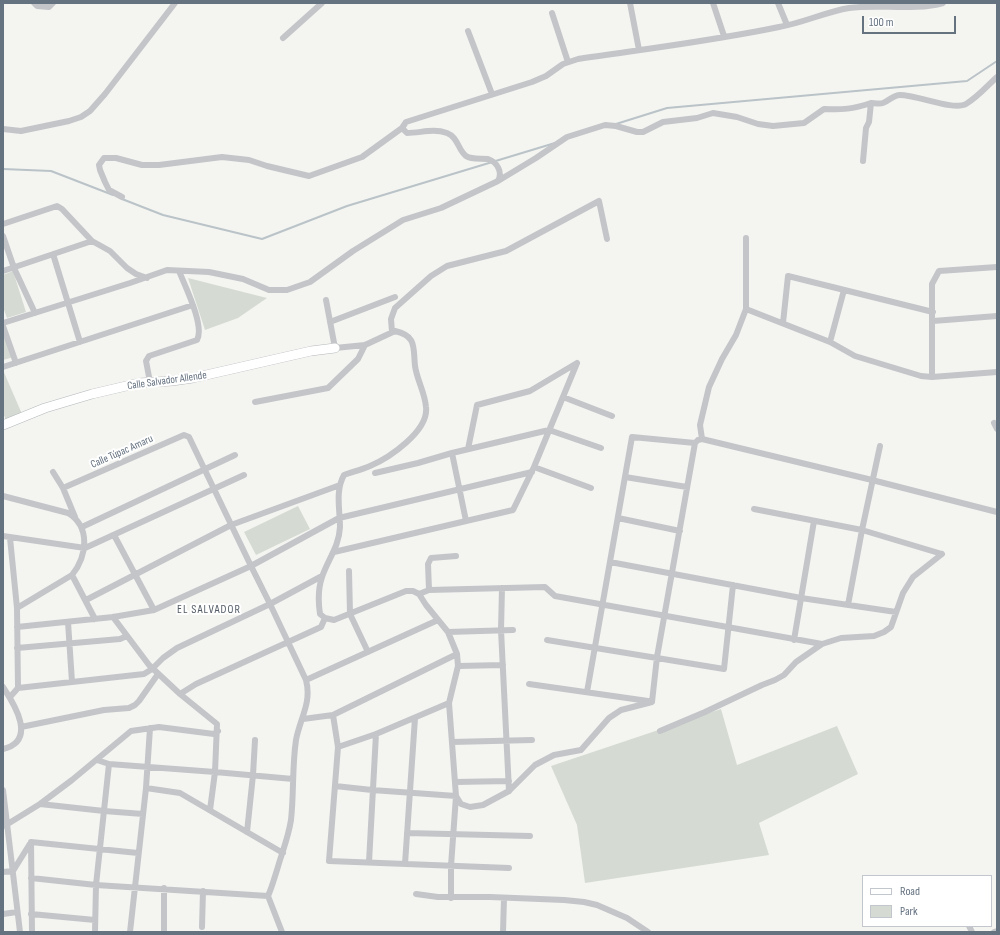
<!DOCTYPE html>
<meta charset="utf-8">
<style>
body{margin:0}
#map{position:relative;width:1000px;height:935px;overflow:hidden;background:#f4f5f1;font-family:"Sofia Sans Condensed",sans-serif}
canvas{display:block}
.frame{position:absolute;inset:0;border:4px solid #657280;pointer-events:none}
.legend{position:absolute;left:862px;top:875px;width:130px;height:52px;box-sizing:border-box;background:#fff;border:1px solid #c1c7cc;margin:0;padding:5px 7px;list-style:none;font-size:12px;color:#657280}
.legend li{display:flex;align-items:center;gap:8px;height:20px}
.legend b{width:20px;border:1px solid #c1c7cc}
.scale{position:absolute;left:862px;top:16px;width:94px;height:18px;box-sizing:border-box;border:2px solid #657280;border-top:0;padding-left:5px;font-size:12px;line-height:14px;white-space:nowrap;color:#657280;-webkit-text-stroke:3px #fff;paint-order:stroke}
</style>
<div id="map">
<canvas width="1000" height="935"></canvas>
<div class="frame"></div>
<ul class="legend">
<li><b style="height:5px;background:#fff"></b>Road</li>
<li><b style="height:11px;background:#d5dbd2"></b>Park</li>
</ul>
<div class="scale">100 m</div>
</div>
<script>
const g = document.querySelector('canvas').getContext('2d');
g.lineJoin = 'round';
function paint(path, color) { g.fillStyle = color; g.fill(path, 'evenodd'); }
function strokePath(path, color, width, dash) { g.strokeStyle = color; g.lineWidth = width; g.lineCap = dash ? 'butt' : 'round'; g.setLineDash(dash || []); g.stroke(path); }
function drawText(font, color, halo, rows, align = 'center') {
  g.font = font + ' "Sofia Sans Condensed",sans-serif'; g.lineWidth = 4; g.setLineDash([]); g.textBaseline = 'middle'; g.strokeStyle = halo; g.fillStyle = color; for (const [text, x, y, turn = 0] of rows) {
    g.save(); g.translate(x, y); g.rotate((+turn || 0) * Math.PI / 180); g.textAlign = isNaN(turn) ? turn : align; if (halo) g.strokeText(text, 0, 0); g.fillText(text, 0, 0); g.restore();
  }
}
paint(new Path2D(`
 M13,271L26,312L7,318L3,307V275Z
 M188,278L267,298L238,318L205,330Z
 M3,330L14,357L3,360Z
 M3,370L22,414L6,420L3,413Z
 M298,506L310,529L256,555L244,532Z
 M721,709L737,765L837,726L858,774L759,823L769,855L585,883L577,825L551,766Z`), '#d5dbd2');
strokePath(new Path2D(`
 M616,124L667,108L967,81L997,61
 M3,169L51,171L113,195
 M122,199L163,215L262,239L347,206L555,143`), '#bac3c8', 2);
const secondary = new Path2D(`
 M3,425L45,408L92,394L139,383L172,381L193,378L311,351L335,348`);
strokePath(secondary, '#b3b7bb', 10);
strokePath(new Path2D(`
 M34,3L37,6L49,7L53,3
 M630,3L639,50
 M713,3L724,36
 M778,3L787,25
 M552,13L568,62
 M468,31L492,94
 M283,38L322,3
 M3,129L21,131L69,121L81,117L90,111L105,94L175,3
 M863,161L866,128L869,122L871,103C874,103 880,104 883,103C889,101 893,95 900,95C917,95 954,111 966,104C978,97 987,86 997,77
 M498,181L536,158L567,137L605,125L616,126L637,132H643L663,122L697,118L713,113L737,117L758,124L773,126L804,123L824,109C842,110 853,109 871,103
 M122,197L109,190L105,182L100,170L99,165L104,158H116L142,165H159L222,157L249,160L267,166L309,176L362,157L402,128L406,122L532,82L546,76L563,64L578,59C645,49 712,41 779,27C803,23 825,12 849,8C879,4 915,11 943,3
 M3,224L57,206L62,209L92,241L110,251L127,268L136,274L147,278
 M3,236L14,268L35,313
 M53,254L80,342
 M3,271L92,241
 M326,300L335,348L365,345L395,331C417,336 413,347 415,366C417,380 425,393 426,407C429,431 389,458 370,466C361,470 352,472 344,475C335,491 340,510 340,527C339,547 328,559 322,577C318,589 318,601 320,614L325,618L334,620L406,591H413L419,594L426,605L448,632L457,654L458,666L449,703L456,796L461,804L470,807L483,805L509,791L535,765L554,755L581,750L609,718L621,710L652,702
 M746,309L830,342L855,356L921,376L932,377L997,372
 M933,321L997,316
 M330,322L395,297
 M3,323L130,283L167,270L209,272L243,279L269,290H287L310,282L353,251L403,220L441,208L498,181C503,172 497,162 488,159C481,158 472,160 466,156C458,150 458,137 447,133C433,128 421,133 407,133L402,128
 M783,323L788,276L933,312
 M3,326L16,363
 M392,332L391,319L395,308L431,276L447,266L506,251L599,201L607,239
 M830,342L844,290
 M3,367L193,305
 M932,377V284L939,271L997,267
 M150,382L146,361L149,356L197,340C205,326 185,286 179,271
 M563,397L612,416
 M255,402L328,388L358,359L365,345
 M994,423L997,429
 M702,439L700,425L709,387L722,359L736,335L746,309V238
 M468,449L477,405L530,391L577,363
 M452,453L466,521
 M534,467L591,488
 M53,472L63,488L75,517
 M375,473L418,463L452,453L549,430L601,448
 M625,477L687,487
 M63,488L184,435L189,437L251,566L270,604L306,680C312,703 300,718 296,740C292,766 294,793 291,820C288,839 282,852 277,870C274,879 272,887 268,896L282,932
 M3,496L68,513C91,527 87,556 72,575L17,608
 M754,509L862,530L942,554
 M618,518L680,531
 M82,527L235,455
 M114,535L154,610
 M3,536L85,548L244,475
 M10,538L17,608L18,688
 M334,552L513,510L534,467L577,363
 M610,562L801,598L896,612
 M349,571L350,614L368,652
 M72,575L95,619
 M502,588L501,630L509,791
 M429,590L428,564L431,558L456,556
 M419,594L429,590L545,587L555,596L822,644
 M86,600L231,525L340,485
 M848,605L862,530L880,446
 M113,617L149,665L180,694L217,724L215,772L210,810
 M68,622L72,682
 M17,627L113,617L154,610L251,566L339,518L532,472
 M448,632L513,630
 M547,640L724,669L733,585
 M794,640L814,521
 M17,648L120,639L127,636
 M458,666L503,665
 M306,680L438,620
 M529,684L648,701
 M3,687C15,705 37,741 3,749
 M587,692L632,437L695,443L698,440L702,439L872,480L997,512
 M180,694L196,684L321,627L325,618
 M10,697L18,688L144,674L152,669L163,658L177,648L270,604L322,576
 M652,702L657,657L695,443
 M333,715L338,747L329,861L509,868
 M303,719L333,715L457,654
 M21,727L104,710L129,708L135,705L139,701L158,674
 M660,731L705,712L762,685L775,680L784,675L796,662L822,644L841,638L874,636L884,632L891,627L903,593L913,577L942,554
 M452,742L532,740
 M338,747L376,734L449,703
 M97,760L109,764L215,772L293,779
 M455,782L509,781
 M335,786L372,790L456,796L451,866V898
 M146,788L180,793L283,853
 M3,790L20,932
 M40,804L104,811L143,814
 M3,826L6,825L40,804L72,780L131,731L159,727L214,734L218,731
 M247,832L253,775L255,740
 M407,833L530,836
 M31,842L32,932
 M369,862L376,734
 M405,864L415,718
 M3,872L13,871L31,842L138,853
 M31,878L96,885L268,896
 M416,894L438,897H490L564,900L584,902L597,905L627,918L648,932
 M3,914L17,912
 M31,914L95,920
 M969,926L972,932
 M202,927L203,891
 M95,932L96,885L109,764
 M130,932L146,788L150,728
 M164,932V888
 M503,932L504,898
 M994,932L997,931`), '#c3c5c9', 6);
strokePath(secondary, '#fff', 9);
drawText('11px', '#657280', '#fff', [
 ["Calle Salvador Allende",167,381,-8],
 ["Calle Túpac Amaru",122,452,-24]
]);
g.letterSpacing = '1px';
drawText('12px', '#535c66', '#fff', [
 ["EL SALVADOR",209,610]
]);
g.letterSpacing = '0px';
</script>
